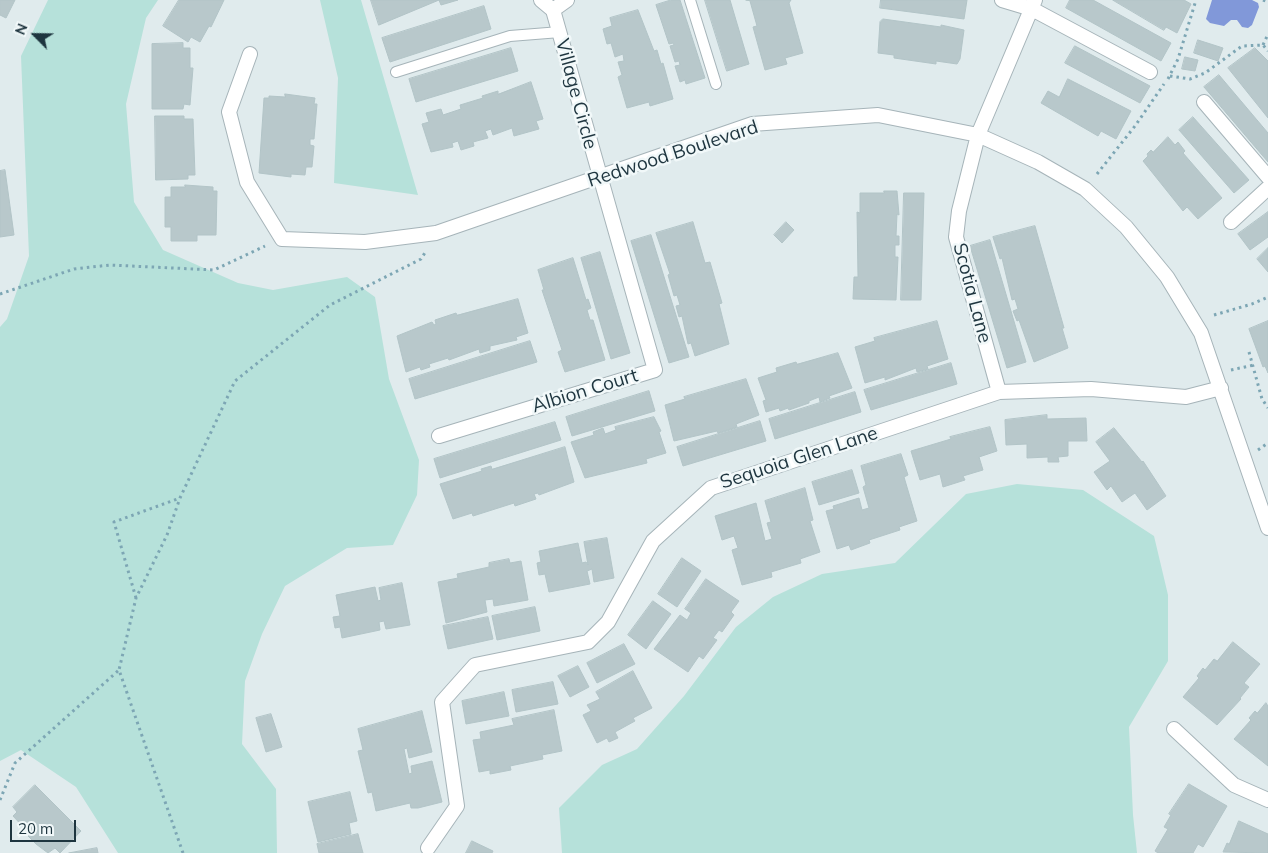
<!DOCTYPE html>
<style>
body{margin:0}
#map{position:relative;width:1268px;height:853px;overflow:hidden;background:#e0ebed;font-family:Mulish,sans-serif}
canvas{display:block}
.north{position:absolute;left:10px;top:10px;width:50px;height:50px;-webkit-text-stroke:4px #f1f8f9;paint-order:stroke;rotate:293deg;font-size:14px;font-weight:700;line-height:20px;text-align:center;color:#1e353f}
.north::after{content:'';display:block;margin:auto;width:18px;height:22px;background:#1e353f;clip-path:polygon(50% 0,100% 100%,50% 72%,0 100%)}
.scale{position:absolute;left:10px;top:820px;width:66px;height:22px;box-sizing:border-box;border:2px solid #1e353f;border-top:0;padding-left:6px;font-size:15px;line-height:18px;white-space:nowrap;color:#1e353f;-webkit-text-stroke:4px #f1f8f9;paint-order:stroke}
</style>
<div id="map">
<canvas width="1268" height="853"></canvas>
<div class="north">N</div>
<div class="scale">20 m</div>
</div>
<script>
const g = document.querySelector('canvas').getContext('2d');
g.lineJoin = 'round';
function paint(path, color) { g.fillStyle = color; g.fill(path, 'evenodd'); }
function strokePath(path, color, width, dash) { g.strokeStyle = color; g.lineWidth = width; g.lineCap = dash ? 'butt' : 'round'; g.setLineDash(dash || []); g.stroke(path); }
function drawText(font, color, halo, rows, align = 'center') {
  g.font = font + ' Mulish,sans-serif'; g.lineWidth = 5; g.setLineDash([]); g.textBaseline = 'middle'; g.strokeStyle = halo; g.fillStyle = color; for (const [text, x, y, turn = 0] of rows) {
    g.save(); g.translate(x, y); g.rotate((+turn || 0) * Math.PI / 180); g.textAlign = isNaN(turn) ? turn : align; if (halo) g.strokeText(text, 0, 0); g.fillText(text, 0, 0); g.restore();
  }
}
paint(new Path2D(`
 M48,0H158L146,18L126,104L134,202L163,250L238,283L273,290L347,277L375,297L389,379L419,460L417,495L393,545L347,548L285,586L262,634L245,681L242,744L276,789L277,853H118L76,787L21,750L0,761V327L7,319L29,256L21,56Z
 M320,0H361L418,195L334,183L338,78Z
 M1017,484L1083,490L1154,536L1168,595V661L1129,727L1133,815L1137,853H562L559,808L602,765L637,749L684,696L736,627L773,597L822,574L895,563L966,494Z`), '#b6e1da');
paint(new Path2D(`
 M1212,0H1252L1258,3L1259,7L1252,25L1248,28L1242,27L1237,20H1231L1224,26L1210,23L1206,19Z`), '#8198d9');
const building = new Path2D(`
 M0,0H15L6,18L0,15Z
 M179,0H224L211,27L209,26L200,42L191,37L188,42L163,26Z
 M371,0H458L441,5L439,0L379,25Z
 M671,0H680L705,78L686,84L685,80L680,82L675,66L680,65L679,61L675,62L670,46L674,45L673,43L669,44L656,5Z
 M705,0H730L749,64L727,71Z
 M746,0H791L789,3L803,53L785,58L787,64L765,70L753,27L757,26L750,1Z
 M881,0H967L964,19L880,8Z
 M1070,0H1093L1171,43L1161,61L1066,8Z
 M1113,0H1184L1191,4L1177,33L1166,27L1164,30Z
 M484,6L491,29L390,62L382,38Z
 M638,10L654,51L657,50L661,64L663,63L673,99L650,106L649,102L627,108L618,77L622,75L618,62L624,61L623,54L615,57L611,43L607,44L603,29L612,26L610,18Z
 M883,19L941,27V25L964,30L960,59L957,64L936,61V64L894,58V55L878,53L880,22Z
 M1198,40L1223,48L1218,61L1194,53Z
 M183,43V48H190V68H193L190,105L184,104L183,109H152V44Z
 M1075,46L1150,86L1140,103L1065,63Z
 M511,48L518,71L416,102L409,79Z
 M1255,48L1268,61V118L1228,68Z
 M1185,57L1198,60L1195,71L1182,69Z
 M1219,75L1268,133V162L1204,87Z
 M1068,79L1131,111L1116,139L1101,131L1098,136L1041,103L1048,91L1059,97Z
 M531,82L543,119L536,121L539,129L514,136L512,128L493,135L491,129L485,131L488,138L473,142L474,146L461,150L458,141L452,143L453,147L431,152L422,124L429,122L426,113L441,109L443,115L461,109L460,105L483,98L482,96L498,91V94Z
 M285,94L315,98L314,104H317L314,139H310V145L314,146L312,167H306L305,175L291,174V177L259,173L264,98H269V96L285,97Z
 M155,116H184V119H193L195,175H188V179L156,180Z
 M1193,117L1249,180L1234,193L1179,130Z
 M1168,137L1175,145L1178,142L1185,151L1183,153L1222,198L1198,219L1187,207L1183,211L1143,161L1148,156L1147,154L1151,150L1153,152Z
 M5,170L14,235L0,237V171Z
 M185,185L213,187V191H217L216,235H197V241H171V227H165V197H171V187H185Z
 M884,191H897L899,215L897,214L896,236H899V245H895V257H898L896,300L853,299L854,277H858L857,212L860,213V193H884Z
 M904,193H924L921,300H901Z
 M1268,212V237L1250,250L1238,234Z
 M693,222L705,263L710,262L722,303L719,304L729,344L695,356L691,343L688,344L682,316L679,317L676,306L680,305L677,295L674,296L668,275L670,274L656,233Z
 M786,222L794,230L782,243L774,235Z
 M1035,226L1064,328H1062L1068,348L1034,362L1019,320L1017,321L1013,311L1018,309L1015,299L1012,300L1002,258L1000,259L993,237Z
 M651,235L689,357L669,363L631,241Z
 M990,240L1026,362L1007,368L970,246Z
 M1268,248V272L1257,259Z
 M600,252L630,353L611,359L581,258Z
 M573,258L586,300L588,299L591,308L587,310L590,320H593L605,360L565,372L558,352L562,350L542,290H544L538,270Z
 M518,299L528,333L516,337L517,340L490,346V350L480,353L479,349L449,360L448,358L429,364L430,367L421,370L420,367L406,372L397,336L432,322L434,325L436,324L435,320L456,313L457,315Z
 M937,321L948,359L927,366L928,369L917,372L916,368L885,380V377L865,383L855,347L875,341L874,338Z
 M1268,321V373L1265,366L1263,367L1249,329Z
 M530,341L537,362L415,399L409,379Z
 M838,353L852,388L829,396L830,398L820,402L819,397L809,401V403L789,410L788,408L780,411L779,408L766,412L763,401L766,400L758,378L777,372L776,368L796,362L797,364Z
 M951,363L957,384L871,410L864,390Z
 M746,379L759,415L736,424L737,427L718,433L717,431L674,441L665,405L685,399L684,397Z
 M649,391L655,411L572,436L566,417Z
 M855,392L861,412L775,439L769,419Z
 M1047,415V419L1086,418L1087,441H1068V456L1058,457L1059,462H1048V457L1027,458V444L1006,445L1005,420Z
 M654,417L661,431L659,432L666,453L646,459L647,463L585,478L571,442L594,435L593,432L603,428L605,434L616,430L615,427Z
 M760,421L766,441L683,466L677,447Z
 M555,422L561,440L440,478L434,459Z
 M990,427L997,451L979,457L983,470L963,476L965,480L943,487L940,474L920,480L911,451L951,439L950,437Z
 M1114,428L1142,462L1143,461L1166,496L1147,510L1135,493L1122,502L1111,486L1107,490L1094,472L1110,461L1096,442Z
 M565,447L574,482L539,495L538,493L534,494L536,499L515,506L514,503L473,516L472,513L453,519L440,484L482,471L481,469L491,466L492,469Z
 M901,454L908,475L904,477L917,521L899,527L900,530L869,540L870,543L851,550L849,545L837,549L826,511L834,509L833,506L859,498L862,510L869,508L863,487L866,485L861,466Z
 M852,470L859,493L819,505L812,482Z
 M805,488L813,520L810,521L820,552L800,559L801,563L771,572L772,577L742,585L732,550L738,548L734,536L722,540L715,516L756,503L765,541L772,539L767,523L771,522L765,501Z
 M607,538L614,578L594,582L592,569L587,571L590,584L549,592L545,574L539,575L537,563L541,562L539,551L578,543L582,563L586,562L588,565L584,542Z
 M682,558L701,571L677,607L658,594Z
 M509,559L510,563L521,561L528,600L494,606L493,599L485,600L487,612L446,623L438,582L458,578L457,574L489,567V563Z
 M706,579L739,601L731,612L734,615L722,632L719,630L713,638L717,640L703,659L699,656L688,672L654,649L680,615L687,620L691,613L685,609Z
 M402,583L410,625L386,629L384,621L379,622L380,630L342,638L340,627L335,628L333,617L340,616L336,595L375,587L378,601L381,600L379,588Z
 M653,601L671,614L646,649L628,635Z
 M535,607L540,631L497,640L492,616Z
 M488,617L493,639L448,649L443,626Z
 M1233,642L1260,664L1244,683L1249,687L1240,698L1241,699L1217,725L1183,697L1199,678L1197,676L1203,668L1205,670L1214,659L1217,661Z
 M624,644L635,664L597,683L587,663Z
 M578,666L589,687L570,697L558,676Z
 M633,671L652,708L633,718L635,721L615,732L618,738L609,742L607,738L597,743L583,715L591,711L587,705L600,699L596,692Z
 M553,682L558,704L516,712L512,690Z
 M504,692L509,716L466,724L462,701Z
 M1266,703L1268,706V766L1234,739L1251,720L1249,718L1255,711L1257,713Z
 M554,710L562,751L542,755L543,759L510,766L511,770L490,774V770L479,772L473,740L481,739L480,732L514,725L512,719Z
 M422,711L432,752L409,758L407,748L404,749L409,774L412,773L411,766L432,761L442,802L418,808H411L410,803L376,811L372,792L368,793L358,751L363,750L358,729Z
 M271,714L282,747L266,752L256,718Z
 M1189,784L1227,806L1203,847L1198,844L1193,853H1158L1155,851L1168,829L1164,827L1171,815L1169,814Z
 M35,785L81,831L60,853L55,848L48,853L36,844L24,832L26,830L13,816L17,812L13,807Z
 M350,792L357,821L349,823L351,834L318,842L308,802Z
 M1239,821L1268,834V853L1223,852L1227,843L1229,844Z
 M358,834L363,853H319L317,844Z
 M472,841L493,851L492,853H466Z
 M97,848L98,853H69Z`);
paint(building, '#b8c8cb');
strokePath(building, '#b2c4c7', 1);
const service = new Path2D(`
 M690,0L716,84
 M396,72L510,36L560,32`);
const minor = new Path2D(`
 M1002,0L1032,9L1150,72
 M553,10L567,0
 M250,54L229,112L247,182L282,239L365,242L436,233L752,124L878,115L978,135L1038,162L1085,189L1126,227L1167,277L1201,333L1268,528
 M1204,102L1268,177
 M1231,222L1268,188
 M999,392L956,237L959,211L978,135L1035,0
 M439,436L655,370L553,10L541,0
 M1174,729L1234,785L1268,800
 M428,848L457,806L442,702L475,665L588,642L608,622L653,541L711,488L999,392L1091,389L1186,397L1221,388`);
strokePath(service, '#a6b4b9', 12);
strokePath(minor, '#a6b4b9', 16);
strokePath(new Path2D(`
 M1263,0L1268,2
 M1263,45L1268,34
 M1170,76L1190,79L1205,73L1242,46L1263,45L1268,51
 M1168,79L1178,59L1196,0
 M1097,174L1135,126L1164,84
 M0,294L74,269L110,265L214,270L265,246
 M1214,315L1252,304L1268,297
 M1249,352L1262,399L1268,408
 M1231,370L1254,365
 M1258,450L1268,443
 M136,598L114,522L180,498
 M0,800L15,763L119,670
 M183,853L119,670L136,598L167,535L180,498L235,381L330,305L421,259L426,251`), '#7da6b4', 3, [2.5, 4]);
strokePath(service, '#fff', 10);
strokePath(minor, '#fff', 14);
drawText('19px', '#1e353f', '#f1f8f9', [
 ["Village Circle",576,94,75],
 ["Redwood Boulevard",673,154,-18],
 ["Scotia Lane",972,293,75],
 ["Albion Court",585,391,-17],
 ["Sequoia Glen Lane",799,458,-18]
]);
</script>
